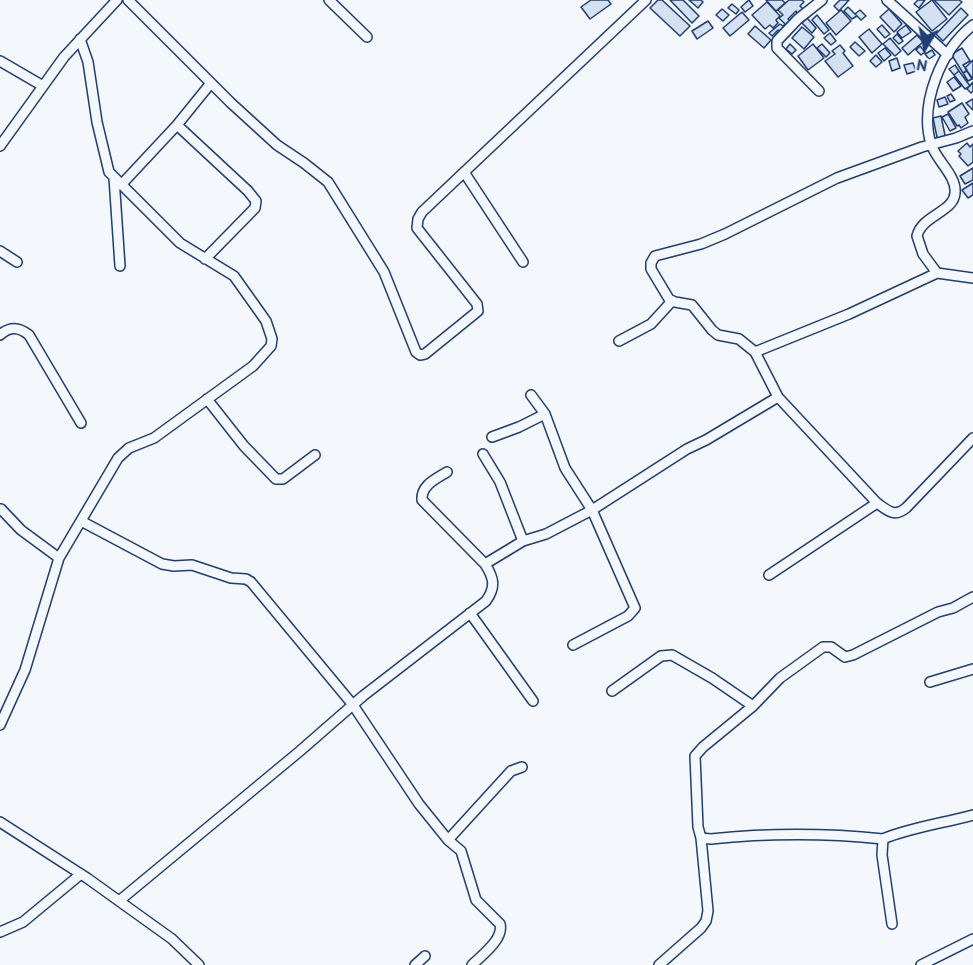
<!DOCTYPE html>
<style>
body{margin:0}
#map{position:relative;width:973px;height:965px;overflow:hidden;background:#f4f7fb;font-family:"PT Sans",sans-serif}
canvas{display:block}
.north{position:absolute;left:895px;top:18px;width:60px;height:60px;-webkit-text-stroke:4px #f4f7fb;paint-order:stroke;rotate:190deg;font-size:16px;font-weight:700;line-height:24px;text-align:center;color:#1d3f73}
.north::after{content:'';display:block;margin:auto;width:21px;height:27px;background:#1d3f73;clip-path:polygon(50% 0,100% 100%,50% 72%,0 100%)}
</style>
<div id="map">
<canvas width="973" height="965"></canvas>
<div class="north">N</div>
</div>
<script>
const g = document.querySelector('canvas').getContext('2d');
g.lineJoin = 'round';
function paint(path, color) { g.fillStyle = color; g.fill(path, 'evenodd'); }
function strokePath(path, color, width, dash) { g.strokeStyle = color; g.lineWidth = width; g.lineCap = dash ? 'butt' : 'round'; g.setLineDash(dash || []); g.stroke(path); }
const building = new Path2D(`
 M591,0H608L611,4L590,19L581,7Z
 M658,0H662L690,26L680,36L650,8Z
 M670,0H683L699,16L692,23Z
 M689,0H701L703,2L698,8Z
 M749,0L753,6L745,12L741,7Z
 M766,0H782L785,3L776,11Z
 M789,0H802L804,2L800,6L803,9L798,14L796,11L788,19L792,23L781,33L778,30L772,36L769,33L780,24L783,26L785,24L779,18L783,15L778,10Z
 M840,0H849L839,11L834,6Z
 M918,0H925L919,8L914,4Z
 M932,0L947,19L932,31L916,12Z
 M934,0H959L962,2L949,15Z
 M767,2L780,16L776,20L778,23L773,28L770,25L765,29L752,15Z
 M732,4L739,10L736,14L728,8Z
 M848,7L857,16L852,19L844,11Z
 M961,8L968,15L943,41L936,34Z
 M722,9L729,15L723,21L716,15Z
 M889,9L902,24L894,32L880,17Z
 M841,10L851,21L836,35L826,23Z
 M860,10L866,16L861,20L855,14Z
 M742,12L749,20L730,36L723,28Z
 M817,15L829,30L824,34L812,20Z
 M807,18L816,28L812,33L802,23Z
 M708,21L713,28L697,39L692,31Z
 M882,25L890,34L885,38L877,29Z
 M906,25L911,32L902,38L897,32Z
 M755,26L771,40L764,48L748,34Z
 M802,27L814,37L804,49L792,38Z
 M869,29L882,44L872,53L859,37Z
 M830,33L836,41L831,45L824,38Z
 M897,34L903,41L899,44L893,38Z
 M917,35L923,42L908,55L902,48Z
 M890,38L901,51L895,56L883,44Z
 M855,42L865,51L859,56L850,47Z
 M790,44L796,50L792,54L786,49Z
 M813,44L824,58L808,70L798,56Z
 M822,44L830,53L826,57L817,48Z
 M840,45L845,51L843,53L853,66L838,77L825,61L835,54L832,51Z
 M920,46L925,52L921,55L916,50Z
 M885,48L891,55L884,61L878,53Z
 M962,48L970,61L963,65L967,70L963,73L953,57L954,53Z
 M932,50L935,55L929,59L925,54Z
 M876,55L882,62L876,67L870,61Z
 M897,58L900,68L892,71L889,61Z
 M973,60V79L965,68Z
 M913,63L916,71L907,74L904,65Z
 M955,65L959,71L954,75L949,69Z
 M959,71L970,86L965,89L954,75Z
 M967,71L972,79L968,81L963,73Z
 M954,77L961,86L953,91L947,82Z
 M973,82V91L971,93L967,89Z
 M951,94L955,100L950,102L947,96Z
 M945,97L948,104L939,107L937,100Z
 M973,99V110L966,103Z
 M962,103L969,114L965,117L968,123L961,128L959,125L957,126L948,112Z
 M948,114L956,128L950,131L942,117Z
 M941,116L946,140L938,142L933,118Z
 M967,143L970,147L973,144V162L968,166L959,156L961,154L958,151Z
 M973,168V180L965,184L960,176Z
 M973,183V195L968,198L962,190Z`);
paint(building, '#d5e0f0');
strokePath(building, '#1d3f73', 1.5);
const street = new Path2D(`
 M128,0L231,103L277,145L304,163L328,182L384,272L416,352L420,355L425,354L478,311L477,304L417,228L418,219L422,212L646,0
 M329,0L367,37
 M887,0L948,55
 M0,61L43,86
 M819,91L777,48V41L798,19L822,0
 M177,125L248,191L256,201L255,208L205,259
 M0,146L64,57L117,0
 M464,172L523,262
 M114,178L120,266
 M121,185L177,125L211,83
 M0,251L17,262
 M937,273L923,254L917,236C922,215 954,212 955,193C957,176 936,160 931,144C919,104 941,50 973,25
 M0,335C10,326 19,327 29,335L81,423
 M619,341L651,324L672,301
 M755,352L739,339L718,335L712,330L692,305L675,302L669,299L651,269V263L655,256L701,244L725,234L837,178L922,147L956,138L973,131
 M531,395L545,414L565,468L592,510L635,608L628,616L573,645
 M778,397L877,503C887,510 894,518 906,508L973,438
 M207,399L244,446L276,479H283L315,455
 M492,437L519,427L545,414
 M483,454L500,482L523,541
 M447,472C436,479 421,485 422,500L485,564
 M1,509L21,530L59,558
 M81,521L162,564L174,566L192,565L231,578L246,579L251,582L353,705L419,804L448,840L461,851L476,900L500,924C504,939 482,955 472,965
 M769,575L877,503
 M470,613L533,701
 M930,682L973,669
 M612,691L661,656L672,655L712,678L753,706L703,747L695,756L698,827L701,838L711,839C769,833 825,833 883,839
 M753,706L780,678L823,647H831L845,657L853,655L938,612L953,608L973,597
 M0,725L25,670L59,558L118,458L129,448L154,438L253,366L271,346L272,339L266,321L234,276L180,243L109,172L97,122L88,62L80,39
 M0,822L87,878L172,939L199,965
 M448,840L511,771L522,767
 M119,901L300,751L363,696L486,601C496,587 494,578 485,564L523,541L546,534L592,510L687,449L706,440L778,397L755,352L849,314L937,273L973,278
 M892,924L882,855L883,839C909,828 944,823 973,815
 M0,932L23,922L81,874
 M415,965L425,956
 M659,965L701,928L706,921L708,911L701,838
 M921,965L973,939`);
strokePath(street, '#1d3f73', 12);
strokePath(street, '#f4f7fb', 9);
</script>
